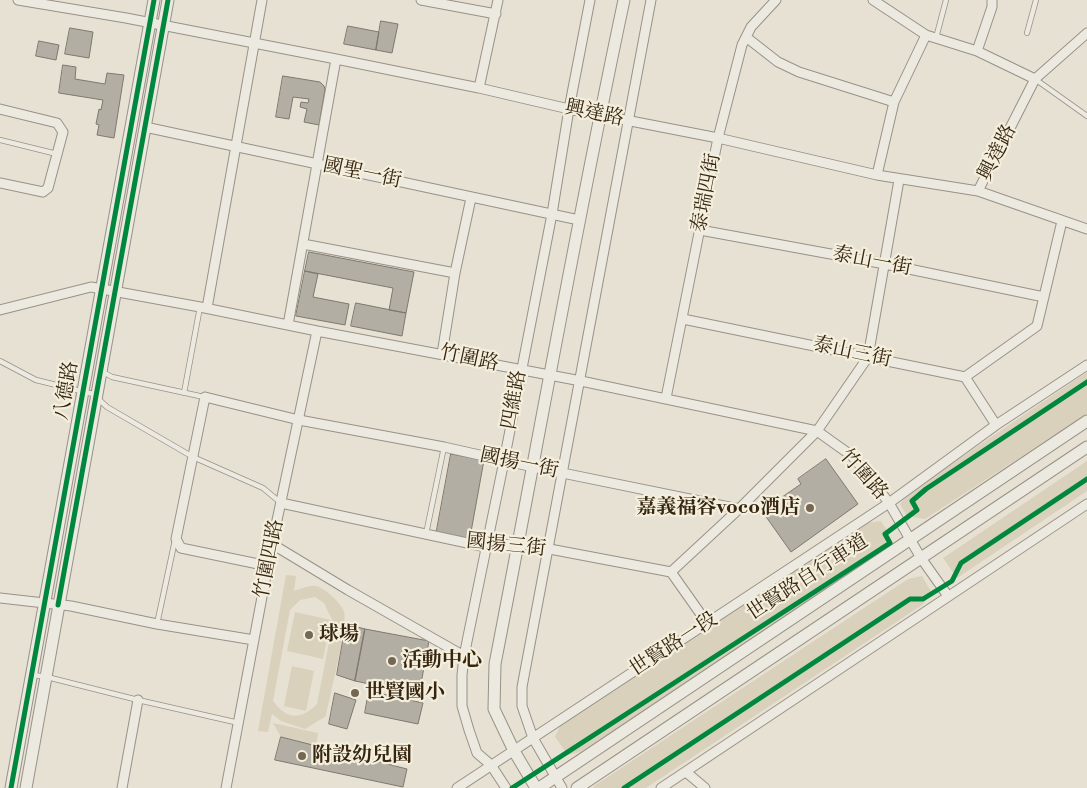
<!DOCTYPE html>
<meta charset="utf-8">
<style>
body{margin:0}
canvas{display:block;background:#e6e1d2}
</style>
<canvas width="1087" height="788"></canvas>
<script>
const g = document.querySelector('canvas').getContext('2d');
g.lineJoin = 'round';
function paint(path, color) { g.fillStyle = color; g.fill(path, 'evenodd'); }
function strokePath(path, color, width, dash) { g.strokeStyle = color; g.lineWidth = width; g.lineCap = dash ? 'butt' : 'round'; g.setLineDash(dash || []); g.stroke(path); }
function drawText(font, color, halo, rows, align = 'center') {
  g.font = font + ' "Libre Bodoni","Noto Serif TC",serif'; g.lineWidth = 4.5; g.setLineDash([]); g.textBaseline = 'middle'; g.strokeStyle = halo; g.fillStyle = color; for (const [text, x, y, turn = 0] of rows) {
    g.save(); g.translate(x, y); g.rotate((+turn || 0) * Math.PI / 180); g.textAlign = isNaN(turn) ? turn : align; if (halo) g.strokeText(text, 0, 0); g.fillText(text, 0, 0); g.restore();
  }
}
paint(new Path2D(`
 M1087,372V414L925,519L907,516L900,504L909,493Z
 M1087,461V491L957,578L943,558Z
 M881,521L889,534L884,549L744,647L580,752L568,755L555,737L560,726L865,523Z
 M286,575L296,576L294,591C301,589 309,585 316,586C325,588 342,604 344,612C348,625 329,699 326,716L305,729L281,721L272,714L268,732L258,731ZM315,597L324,603L333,622L317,704C301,720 287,720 273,701L290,610L300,600Z
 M922,576L932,593L922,605L646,788H594V786L908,579Z
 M295,612L331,620L323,659L287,651Z
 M292,666L314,671L306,711L284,706Z
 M273,723L318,733L316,746L281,737Z`), '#d9d1bc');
const building = new Path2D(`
 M381,21L398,24L392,53L376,50Z
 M348,26L379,32L376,50L344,44Z
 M70,28L93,32L89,58L65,54Z
 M39,41L59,45L56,60L36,56Z
 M63,65L76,67L75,79L105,84L107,73L124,75L114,138L97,135L99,125L96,124L99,109L101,110L103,100L59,93Z
 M283,76L320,82L324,86L325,89L319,125L304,122L307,109L300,107L301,102L308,103L309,99L293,97L289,119L276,117Z
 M309,252L414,272L406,313L389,310L393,288L305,271Z
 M305,271L318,274L313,297L349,304L345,325L296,316Z
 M356,303L406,313L402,336L351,326Z
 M451,454L484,460L469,543L436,535Z
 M826,459L858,504L791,552L762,511L801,484L798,479Z
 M346,624L365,629L355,681L337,675Z
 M365,629L429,641L419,694L355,681Z
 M369,691L423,703L418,724L365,713Z
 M335,693L356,700L347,729L329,724Z
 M281,737L407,769L403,787L275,760Z`);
paint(building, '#b3aea3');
strokePath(building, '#7e786e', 1);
const service = new Path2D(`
 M1027,33L1036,0
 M936,38L946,0
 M1035,79L1087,116
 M0,140L57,154
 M0,361L36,380L93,394L107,407L193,457L263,488L281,503
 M103,372L112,377L204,397
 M184,393L200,307
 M426,534L444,447
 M157,624L175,540
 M33,675L47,677L138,700L239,723`);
const minor = new Path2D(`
 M18,0L126,18L336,59L479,88L569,109L718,138L877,175L978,191L1035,79L1087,33
 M421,0L496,14
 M873,0L926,35L977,51L1035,79
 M746,37L778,62L799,72L894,102
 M977,51L992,7V0
 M479,88L498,0
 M0,109L57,123L63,132L48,188L43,192L0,183
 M145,127L579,220
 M877,175L894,102L926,35
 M978,191L1087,229
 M700,230L885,264L1044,297
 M303,244L455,273
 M207,308L262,0
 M0,310L91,287L200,307L317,331L581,381L817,431L852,456L869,476L889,503L921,558L948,596
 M683,319L965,377L996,425
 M288,325L336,59
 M442,354L455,273L471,198
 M965,377L1037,326L1062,221
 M666,398L718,138L742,45L751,27L776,0
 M281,503L486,547L518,543L671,572L707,623
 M272,544L348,590L464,656
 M268,566L181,548L176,539L205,397L299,420L444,447L533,467L739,509
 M671,572L739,509L817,431L868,357L899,180
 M0,598L71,606L157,624L254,640
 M686,772L705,788
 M122,788L138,700
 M226,788L272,544L317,331
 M457,788L889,503L996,425L1087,365
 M506,788L491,765L477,753L469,730L462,706V675L464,656L504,461L552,214L569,109L590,0
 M562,788L533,738L522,706V687L651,0
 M661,788L1087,504`);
const tertiary = new Path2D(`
 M11,788L154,0
 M26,788L168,0
 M536,788L514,751L494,709L495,664C538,443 577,220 624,0
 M539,788L1087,421
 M577,788L1087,447`);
strokePath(service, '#989287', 6);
strokePath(minor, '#989287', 11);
strokePath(tertiary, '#989287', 13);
strokePath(service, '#ece9e1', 4.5);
strokePath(minor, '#ece9e1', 9);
strokePath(tertiary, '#ece9e1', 11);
strokePath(new Path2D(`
 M58,605L168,0
 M11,788L154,0
 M512,788L890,543L885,534L917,510L912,501L926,489L1087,382
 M624,788L910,599H923L952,581L961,563L1087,479`), '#00873e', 5);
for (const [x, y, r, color] of [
 [810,508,5,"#746753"],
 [309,635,5,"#746753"],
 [392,661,5,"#746753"],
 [355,693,5,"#746753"],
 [302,756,5,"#746753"]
]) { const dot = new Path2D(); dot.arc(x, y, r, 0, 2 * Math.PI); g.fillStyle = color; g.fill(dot); strokePath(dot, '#f4eedd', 2); }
drawText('20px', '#36250f', '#f4eedd', [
 ["興達路",594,114,12],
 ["興達路",998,153,-63],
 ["國聖一街",362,174,12],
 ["泰瑞四街",707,193,-79],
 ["泰山一街",872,262,11],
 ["泰山三街",852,353,12],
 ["竹圍路",469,359,12],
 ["八德路",67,391,-80],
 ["四維路",515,400,-80],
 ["國揚一街",519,464,12],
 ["竹圍路",863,475,48],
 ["國揚三街",506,546,6],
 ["竹圍四路",270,559,-79],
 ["世賢路自行車道",808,578,-33],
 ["世賢路一段",674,645,-33]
]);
drawText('bold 20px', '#36250f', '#f4eedd', [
 ["嘉義福容voco酒店",800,508,"right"],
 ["球場",319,635],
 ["活動中心",402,661],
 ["世賢國小",365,693],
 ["附設幼兒園",312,756]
], 'left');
</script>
